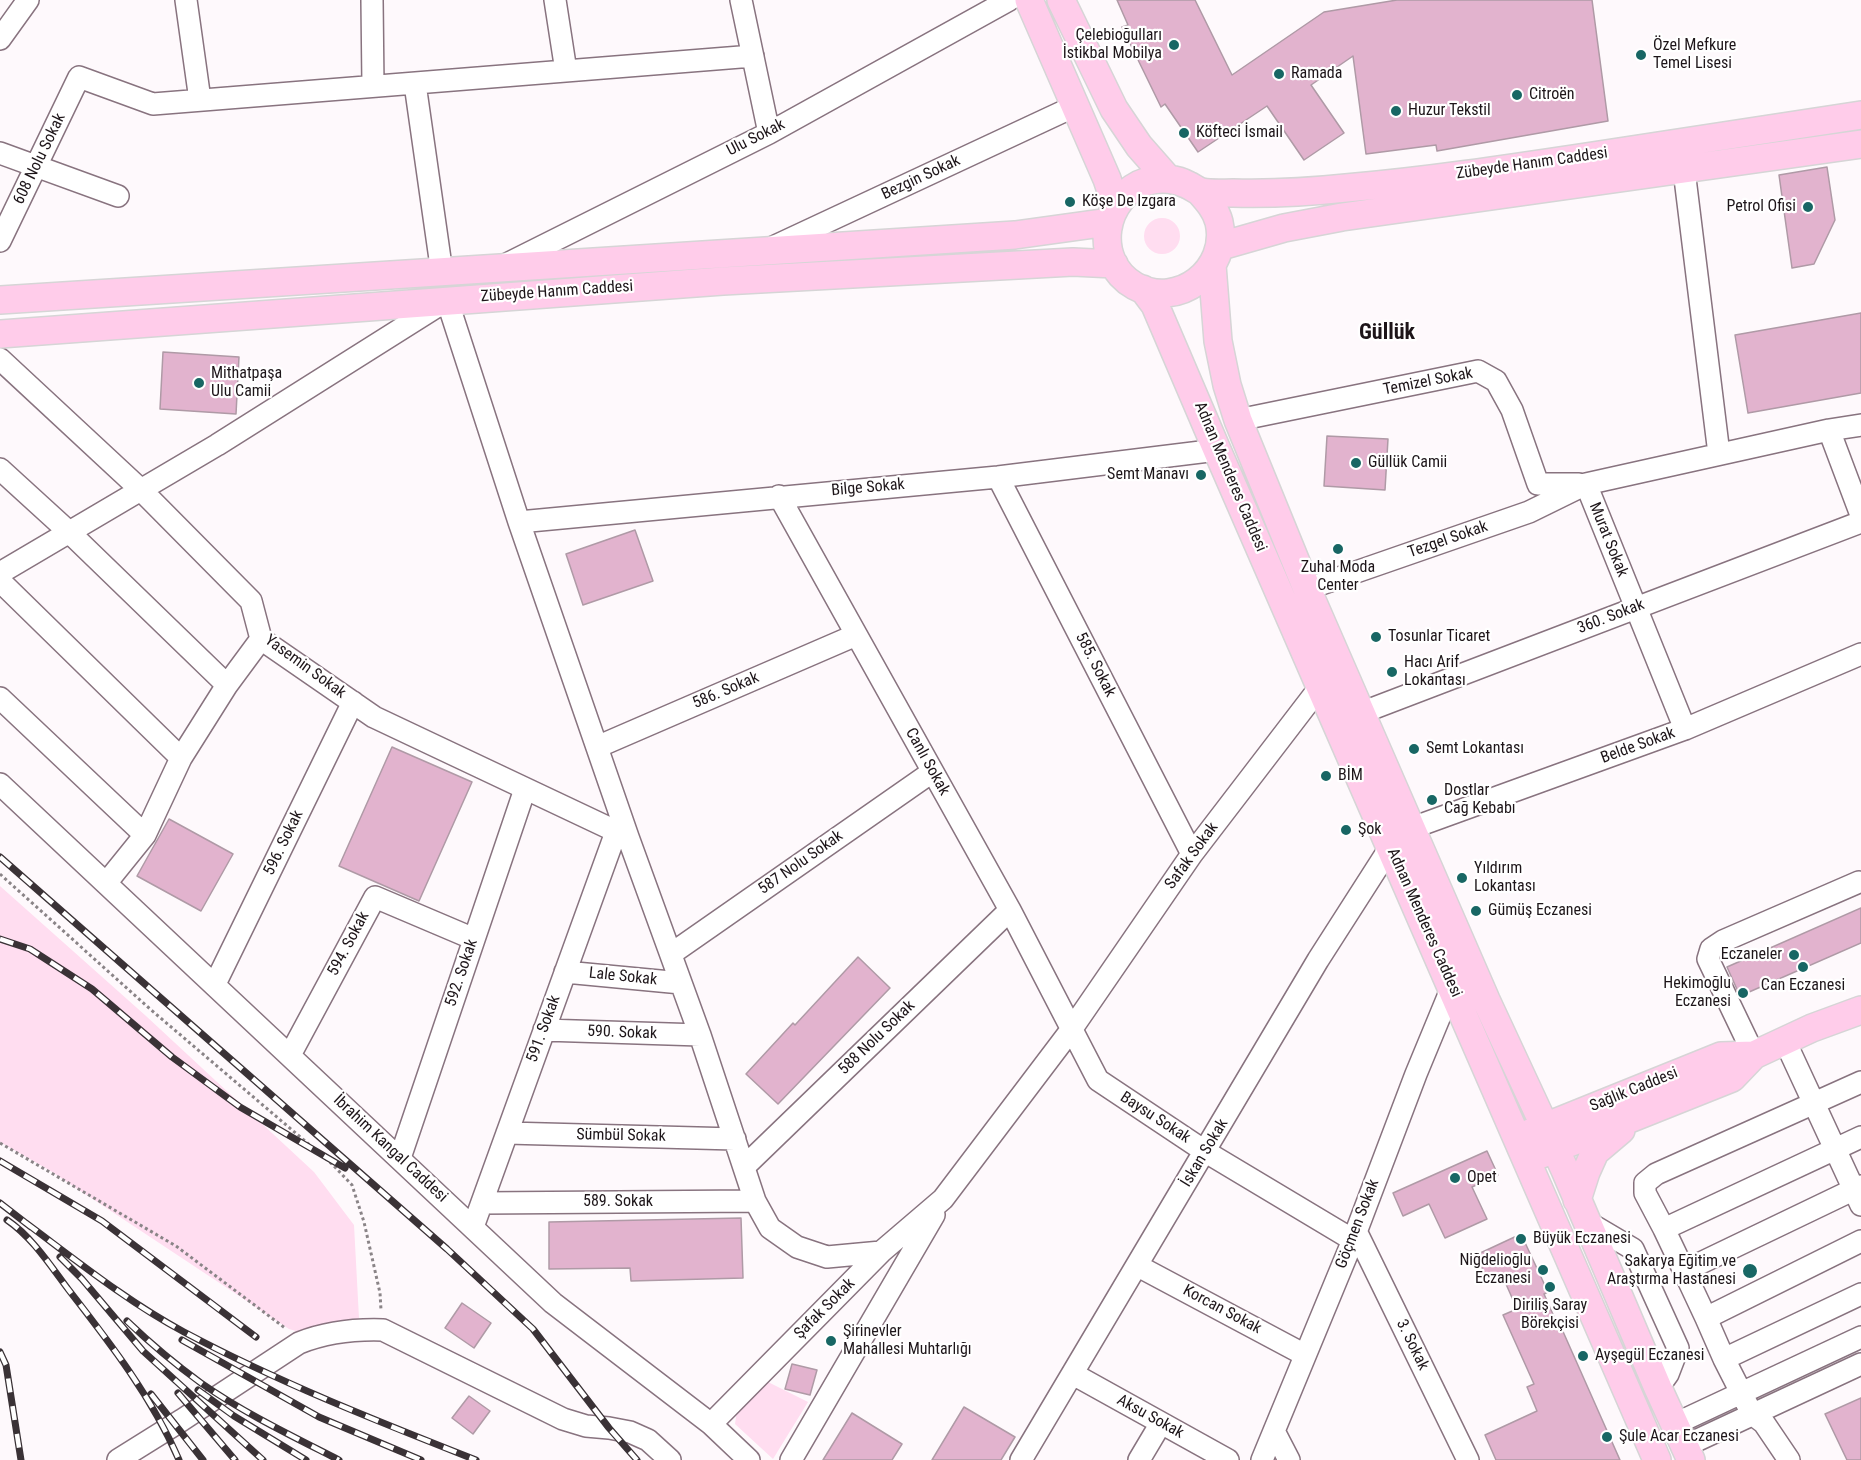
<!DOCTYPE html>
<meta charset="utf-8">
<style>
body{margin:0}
canvas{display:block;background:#fef9fc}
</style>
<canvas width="1861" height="1460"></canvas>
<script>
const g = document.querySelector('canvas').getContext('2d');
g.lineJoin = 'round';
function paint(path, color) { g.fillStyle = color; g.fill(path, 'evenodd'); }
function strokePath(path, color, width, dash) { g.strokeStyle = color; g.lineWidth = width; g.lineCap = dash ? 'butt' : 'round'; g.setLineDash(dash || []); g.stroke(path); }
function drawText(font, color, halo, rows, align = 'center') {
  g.font = font + ' "Roboto Condensed",sans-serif'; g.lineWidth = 4.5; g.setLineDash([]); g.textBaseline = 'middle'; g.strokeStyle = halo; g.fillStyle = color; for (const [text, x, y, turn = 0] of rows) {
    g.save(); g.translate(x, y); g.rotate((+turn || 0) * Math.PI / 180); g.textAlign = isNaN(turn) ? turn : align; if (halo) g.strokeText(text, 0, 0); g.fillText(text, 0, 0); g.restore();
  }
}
paint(new Path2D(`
 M1144 236a18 18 0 1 1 36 0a18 18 0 1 1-36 0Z
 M0,886L146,1016L314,1172L354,1225L359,1318L340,1327L296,1331L289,1329L49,1170L0,1142Z
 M764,1380L808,1402L773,1459L735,1424L738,1403Z`), '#ffddf0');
const building = new Path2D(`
 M1117,0H1195L1232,75L1324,12L1397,0H1592L1608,121L1437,151L1436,145L1366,154L1353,56L1311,85L1344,133L1304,160L1267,106L1198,152L1165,104L1161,107L1122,27L1128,25Z
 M1827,167L1835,220L1814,264L1792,268L1779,175Z
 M1861,313V393L1748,413L1735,335Z
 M163,352L239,357L236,414L160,409Z
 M1327,436L1388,439L1385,490L1324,486Z
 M635,530L653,581L583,605L566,554Z
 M392,747L472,782L419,901L339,866Z
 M169,819L233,854L201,911L137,876Z
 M1861,908V943L1740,996L1727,967Z
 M858,957L890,988L778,1104L746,1074L793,1023L795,1025Z
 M1487,1151L1498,1175L1472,1187L1487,1219L1445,1238L1429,1204L1403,1216L1393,1193Z
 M741,1218L743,1278L631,1281L630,1268L549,1269V1222Z
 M1521,1234L1548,1292L1544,1294L1559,1328L1561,1327L1620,1460H1496L1485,1435L1537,1411L1527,1387L1534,1384L1503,1315L1517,1309L1502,1275L1488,1281L1476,1255Z
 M462,1303L491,1323L474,1348L445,1328Z
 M792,1364L817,1370L810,1395L785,1389Z
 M469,1396L490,1411L473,1434L452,1418Z
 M1861,1398V1460H1847L1825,1414Z
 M964,1407L1015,1437L1001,1460H932Z
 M852,1413L902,1444L892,1460H823Z`);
paint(building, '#e2b3ce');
strokePath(building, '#af9aa6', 1.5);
const minor = new Path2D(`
 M186,0L200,100
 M372,0L373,86
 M555,0L566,71
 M741,0L769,133
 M0,39L28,0
 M415,84L442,273
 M0,153L118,196
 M1684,170L1719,454
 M0,241L79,77L153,104L753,56
 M773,247L1075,106
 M505,265L769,133L1009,0
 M0,359L141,490L251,601L261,639L374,717L628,837
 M1238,420L1478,371L1496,381L1512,410L1538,484H1579
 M1829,430L1861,515
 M0,469L69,532L227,685
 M998,477L1192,854
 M1586,484L1685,729
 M779,496L1010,910L1098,1080L1206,1152L1353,1240
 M519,522L998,477L1217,450
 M0,573L217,445L447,300L519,522L628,837L700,1035L755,1201L770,1228L797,1247L827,1257L881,1252
 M0,581L181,758
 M1307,589L1529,512L1586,484L1829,430L1861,425
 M0,698L145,835
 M1361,713L1861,522
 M597,747L856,635
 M0,784L553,1303L711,1424L749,1460
 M1412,828L1685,729L1861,654
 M107,882L145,835L181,758L227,685L261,639
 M671,954L932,772
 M565,972L681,983
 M215,984L353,702
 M544,1030L700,1035
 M1785,1041L1861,1205
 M290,1055L375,897L474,939
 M1754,1055L1708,959L1711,949L1723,941L1859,882
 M1861,1082L1656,1174L1645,1183V1193L1664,1229L1861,1137
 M507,1133L735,1139
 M400,1158L525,789
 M745,1166L1010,910
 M482,1203L755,1201
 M1589,1223L1633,1249L1678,1348L1668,1374L1658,1388
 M473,1227L616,832
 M1664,1229L1684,1271L1861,1186
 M1356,1231L1468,1460
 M1138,1266L1305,1355
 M1684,1271L1706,1318L1861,1241
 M1706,1318L1724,1359L1861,1294
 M1724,1359L1752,1414L1764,1423L1789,1460
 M1073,1374L1228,1460
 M711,1424L881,1252L943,1199L1071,1030L1192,854L1320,687
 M1675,1424L1861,1337
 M1274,1431L1289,1460
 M1685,1446L1861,1364
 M118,1460L182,1420L299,1343C327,1332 353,1329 383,1330L563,1419L586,1426L609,1428L630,1432L648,1440L670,1460
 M791,1460L934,1215
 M1021,1460L1318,960L1391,846
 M1139,1460L1161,1423
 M1262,1460L1353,1240L1416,1074L1452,987`);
const major = new Path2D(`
 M1029,0L1107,179L1116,206
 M1061,0L1114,109L1139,146L1168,179
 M1200,192C1208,201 1216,210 1219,222C1230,270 1178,310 1135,286C1091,261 1102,195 1148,181C1161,177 1177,179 1188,185C1193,187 1197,191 1202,192C1211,194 1223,193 1233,193C1271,194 1308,192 1346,188C1426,181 1506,169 1586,157C1678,143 1769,129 1861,115
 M1221,246L1284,228L1342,217L1861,144
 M1212,265L1218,341L1227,385L1238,420L1307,589L1486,1000L1565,1170L1658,1388L1691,1460
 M1143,289L1155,305L1217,450L1657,1460
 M0,300L1015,235L1109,222
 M0,334L723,281L1073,262L1114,264
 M1530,1133L1721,1056L1754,1055
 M1539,1155L1732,1078L1754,1055L1812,1028L1861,1010
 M1577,1200L1586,1172L1595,1152L1621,1130`);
strokePath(minor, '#88737f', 24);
strokePath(major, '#d6d5d6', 30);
strokePath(new Path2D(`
 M0,874L150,1009L332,1164L352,1185L364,1222L380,1293L381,1310
 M0,1143L176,1246L285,1328`), '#8a8487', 3, [3, 3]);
strokePath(minor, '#fff', 21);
strokePath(major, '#ffccea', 27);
const rail = new Path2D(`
 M0,857L447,1249L533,1329L609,1428L637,1460
 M0,939L30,949L92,989L172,1057L240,1107L345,1168
 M0,1161L102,1221L256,1337
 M0,1203L31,1227
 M7,1220C32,1237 50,1265 68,1289C110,1343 152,1397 179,1460
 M26,1223C77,1261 128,1302 184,1332C278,1382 377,1421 476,1460
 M60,1257L82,1279L143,1351L263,1460
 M127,1321C150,1343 175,1364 201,1383C244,1413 292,1436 339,1460
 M182,1340L319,1417L421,1460
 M0,1352L6,1365L21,1460
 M198,1390L234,1416L306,1460
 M178,1393L235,1460
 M151,1394L203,1460`);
strokePath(rail, '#3a3236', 7);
strokePath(rail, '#fff', 4.5, [14]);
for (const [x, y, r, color] of [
 [1174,45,6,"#186664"],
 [1641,55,6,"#186664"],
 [1279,74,6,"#186664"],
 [1517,95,6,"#186664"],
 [1396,111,6,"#186664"],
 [1184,133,6,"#186664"],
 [1070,202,6,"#186664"],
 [1808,207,6,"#186664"],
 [199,383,6,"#186664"],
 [1356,463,6,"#186664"],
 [1201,475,6,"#186664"],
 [1338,549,6,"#186664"],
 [1376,637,6,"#186664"],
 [1392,672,6,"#186664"],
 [1414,749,6,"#186664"],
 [1326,776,6,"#186664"],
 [1432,800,6,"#186664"],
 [1346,830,6,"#186664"],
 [1462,878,6,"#186664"],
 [1476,911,6,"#186664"],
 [1794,955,6,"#186664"],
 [1803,967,6,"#186664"],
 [1743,993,6,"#186664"],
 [1455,1178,6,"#186664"],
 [1521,1239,6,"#186664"],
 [1543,1270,6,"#186664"],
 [1750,1271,8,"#186664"],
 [1550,1287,6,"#186664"],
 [831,1341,6,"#186664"],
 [1583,1356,6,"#186664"],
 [1607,1437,6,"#186664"]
]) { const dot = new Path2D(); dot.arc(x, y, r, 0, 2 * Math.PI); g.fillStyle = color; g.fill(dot); strokePath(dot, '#fff', 2); }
drawText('16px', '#1d1519', '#fff', [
 ["Çelebioğulları",1162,36,"right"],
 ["İstikbal Mobilya",1162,54,"right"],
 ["Özel Mefkure",1653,46],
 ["Temel Lisesi",1653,64],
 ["Ramada",1291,74],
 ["Citroën",1529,95],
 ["Huzur Tekstil",1408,111],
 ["Köfteci İsmail",1196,133],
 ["Köşe De Izgara",1082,202],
 ["Petrol Ofisi",1796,207,"right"],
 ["Mithatpaşa",211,374],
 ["Ulu Camii",211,392],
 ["Güllük Camii",1368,463],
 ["Semt Manavı",1189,475,"right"],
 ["Zuhal Moda",1338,568,"center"],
 ["Center",1338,586,"center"],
 ["Tosunlar Ticaret",1388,637],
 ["Hacı Arif",1404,663],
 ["Lokantası",1404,681],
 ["Semt Lokantası",1426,749],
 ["BİM",1338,776],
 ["Dostlar",1444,791],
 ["Cağ Kebabı",1444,809],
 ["Şok",1358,830],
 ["Yıldırım",1474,869],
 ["Lokantası",1474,887],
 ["Gümüş Eczanesi",1488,911],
 ["Eczaneler",1782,955,"right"],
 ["Hekimoğlu",1731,984,"right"],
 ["Eczanesi",1731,1002,"right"],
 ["Can Eczanesi",1803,986,"center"],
 ["Opet",1467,1178],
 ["Büyük Eczanesi",1533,1239],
 ["Niğdelioğlu",1531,1261,"right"],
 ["Eczanesi",1531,1279,"right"],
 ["Sakarya Eğitim ve",1736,1262,"right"],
 ["Araştırma Hastanesi",1736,1280,"right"],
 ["Diriliş Saray",1550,1306,"center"],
 ["Börekçisi",1550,1324,"center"],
 ["Şirinevler",843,1332],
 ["Mahallesi Muhtarlığı",843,1350],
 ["Ayşegül Eczanesi",1595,1356],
 ["Şule Acar Eczanesi",1619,1437]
], 'left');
drawText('16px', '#1d1519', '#fff', [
 ["Ulu Sokak",756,138,-27],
 ["608 Nolu Sokak",40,159,-64],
 ["Zübeyde Hanım Caddesi",1532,164,-8],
 ["Bezgin Sokak",921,178,-25],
 ["Zübeyde Hanım Caddesi",557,292,-4],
 ["Temizel Sokak",1428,382,-11],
 ["Adnan Menderes Caddesi",1230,477,67],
 ["Bilge Sokak",868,488,-5],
 ["Tezgel Sokak",1448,540,-19],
 ["Murat Sokak",1608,540,68],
 ["360. Sokak",1611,617,-21],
 ["585. Sokak",1095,665,63],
 ["Yasemin Sokak",305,667,36],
 ["586. Sokak",726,691,-23],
 ["Belde Sokak",1638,746,-20],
 ["Canlı Sokak",927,762,61],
 ["596. Sokak",284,843,-64],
 ["Safak Sokak",1192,856,-54],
 ["587 Nolu Sokak",801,863,-35],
 ["Adnan Menderes Caddesi",1424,923,66],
 ["594. Sokak",349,944,-62],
 ["592. Sokak",462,973,-71],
 ["Lale Sokak",623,977,6],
 ["591. Sokak",544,1029,-70],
 ["590. Sokak",622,1033,2],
 ["588 Nolu Sokak",877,1038,-44],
 ["Sağlık Caddesi",1634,1090,-22],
 ["Baysu Sokak",1155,1118,33],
 ["Sümbül Sokak",621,1136,1],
 ["İbrahim Kangal Caddesi",390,1149,43],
 ["İskan Sokak",1205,1153,-59],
 ["589. Sokak",618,1202],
 ["Göçmen Sokak",1358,1224,-69],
 ["Şafak Sokak",825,1309,-45],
 ["Korcan Sokak",1222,1310,28],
 ["3. Sokak",1412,1345,64],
 ["Aksu Sokak",1150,1417,29]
]);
drawText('bold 22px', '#1d1519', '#fff', [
 ["Güllük",1387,333]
]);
</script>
